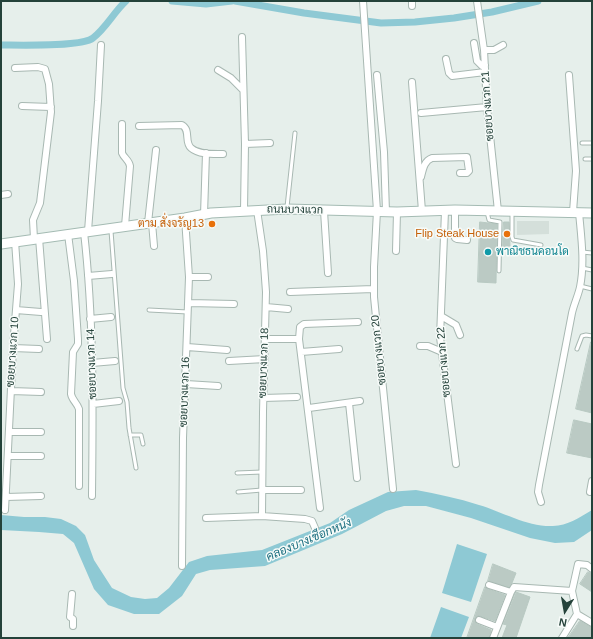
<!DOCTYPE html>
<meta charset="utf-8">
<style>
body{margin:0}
#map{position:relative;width:593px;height:639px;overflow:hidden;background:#e6efeb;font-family:Arial,sans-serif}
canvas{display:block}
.frame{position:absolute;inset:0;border:2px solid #24423a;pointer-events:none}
.north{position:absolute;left:545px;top:591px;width:40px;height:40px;-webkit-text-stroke:3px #f7fbf9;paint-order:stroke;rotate:191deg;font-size:11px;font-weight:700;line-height:16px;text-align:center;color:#24423a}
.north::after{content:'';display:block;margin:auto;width:14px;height:18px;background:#24423a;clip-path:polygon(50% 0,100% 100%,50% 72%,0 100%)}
</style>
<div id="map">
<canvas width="593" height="639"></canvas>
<div class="frame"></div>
<div class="north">N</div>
</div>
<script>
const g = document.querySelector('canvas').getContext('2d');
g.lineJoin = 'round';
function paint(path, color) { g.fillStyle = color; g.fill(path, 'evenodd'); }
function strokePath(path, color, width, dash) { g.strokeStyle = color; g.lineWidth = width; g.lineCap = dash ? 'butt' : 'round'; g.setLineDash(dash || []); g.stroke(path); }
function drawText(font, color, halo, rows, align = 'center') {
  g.font = font + ' Arial,Sarabun,sans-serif'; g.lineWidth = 3; g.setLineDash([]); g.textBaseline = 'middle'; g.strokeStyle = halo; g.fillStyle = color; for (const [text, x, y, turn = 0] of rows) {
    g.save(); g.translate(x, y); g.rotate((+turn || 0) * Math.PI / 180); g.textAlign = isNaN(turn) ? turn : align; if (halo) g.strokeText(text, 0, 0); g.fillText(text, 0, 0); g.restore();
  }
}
paint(new Path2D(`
 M517,221H549V234L517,235Z`), '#d4dfda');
paint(new Path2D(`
 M416,490C437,494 458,498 479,505C503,512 527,527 553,526C567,526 580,517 592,510V530L574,542L555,543L530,538L471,518L426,506H404L386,511L342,534L265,566L210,570L196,574L182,596L159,614H134L108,605L94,589L74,543L63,534L39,532L1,530V515L24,517H45L61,519L76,526L85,535L94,560L112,588L131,597L145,599L157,598L169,588L189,562L207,556L262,550L330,523L349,510L388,492Z
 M457,544L487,554L471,602L442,593Z
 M441,607L469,617L461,638H430Z`), '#8ec9d4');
strokePath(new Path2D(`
 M172,1L206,4L232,1
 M235,1L304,13L381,23L415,22L454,18L492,12L538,1
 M1,45C18,45 82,47 93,38C106,28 114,12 126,1`), '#8ec9d4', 7);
const building = new Path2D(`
 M480,222L497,224L496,283L478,282Z
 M504,222H509L510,246H506V249H502Z
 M591,342H592V413L576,409Z
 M574,420L592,424V458L567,453Z
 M493,564L516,573L512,583L509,587L488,581Z
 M588,572L592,574V592L580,584Z
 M485,587L488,589L505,595L495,621L480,616H477L475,619L477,624L491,630L489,638H467Z
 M516,592L530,597L516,638H502L507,625L503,624Z
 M580,621L592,628V638H568Z`);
paint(building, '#bbcac4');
strokePath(building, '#b8c9c2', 1);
const lane = new Path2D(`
 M582,143H592
 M585,159H592
 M287,207L295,133
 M487,212L489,220L500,222L499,271
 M512,212V237L513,240L541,245
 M111,231L123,388L127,402L129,428L136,468
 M582,252L592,253
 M582,268L592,270
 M580,286L592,289
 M149,310L188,312
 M577,349L582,336L586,335L592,336
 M130,435H141L143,444
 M237,473L262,472
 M238,492L262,490`);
const street = new Path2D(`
 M363,1L377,211L374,267V297L393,489
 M412,1V6
 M477,1L484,50L487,107L498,211
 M242,37L245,144L244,211
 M474,43L477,61L482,66L485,65
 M484,50H494L503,45
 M446,59L449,73L452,76L485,72
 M15,68L38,67L45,69L49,84L51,112L40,203L33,220L34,239
 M218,70L231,78L243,90
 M377,75L384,152L386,212
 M569,75L576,171L573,212
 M412,82L422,211
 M22,106L51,107
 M421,113L487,107
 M122,124V153C124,158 129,160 130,166L125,226
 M139,126L182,125C191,130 184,142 191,148C199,155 214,154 223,154
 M245,144L270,143
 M421,177C423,169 424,161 432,158L467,157L469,171L467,173H460
 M1,195L8,194
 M257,210L263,251L266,292L263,412L262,516
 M455,210V238L457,239L467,240
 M324,211L328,273
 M445,211L440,337L456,464
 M204,215L206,153
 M148,223L156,150
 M152,223L154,246
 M88,231L98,101L101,45
 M84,232C94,320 93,408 92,496
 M68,234L74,281L78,339V344L73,352L71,394C72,400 77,403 79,409V486
 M39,238L47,339
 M396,251L397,212
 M88,276L112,274
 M189,277H208
 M290,292L373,289
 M189,303L234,304
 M266,307L288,309
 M16,310L41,312
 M441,316L456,325L460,335
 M90,319L111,317
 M265,339H299L320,508
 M299,339L300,327L304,324L358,322
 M420,346H428L442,352
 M187,347L227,350
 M13,348L39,349
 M301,352L339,349
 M229,361L265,359
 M92,363L115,361
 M186,384L218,386
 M11,391L41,392
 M263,398L297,397
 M349,403L357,478
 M93,404L119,401
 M309,408L360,401
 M9,432H41
 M8,456H41
 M262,490H301
 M590,492L592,481
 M6,497L41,496
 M541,502L538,492L539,485L572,313C574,304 578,296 580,287C585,262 581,236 579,212
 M5,510L13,348L18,284L15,241
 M206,518L262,516L305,519L312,521L315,528
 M182,566L183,438L189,277L185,218
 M489,585L511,592
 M72,594L70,617L73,619V626
 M577,614L572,591L578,564L587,565L592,569
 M479,620L497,627
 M493,638L511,592L514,587L572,591
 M562,638L577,614L592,623`);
const secondary = new Path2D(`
 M1,244L185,218L211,213L287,209L397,212L455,210L592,213`);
strokePath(lane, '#a8b8b2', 5);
strokePath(street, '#a8b8b2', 8);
strokePath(secondary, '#a4bbb3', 11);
strokePath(lane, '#fff', 3);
strokePath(street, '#fff', 6);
strokePath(secondary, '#fff', 9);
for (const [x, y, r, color] of [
 [212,224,4,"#e8710a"],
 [507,234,4,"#e8710a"],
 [488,252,4,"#0f9aa8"]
]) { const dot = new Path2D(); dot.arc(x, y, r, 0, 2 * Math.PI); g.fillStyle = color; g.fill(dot); strokePath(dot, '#f7fbf9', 1.5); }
drawText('11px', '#24423a', '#f7fbf9', [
 ["ซอยบางแวก 21",488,106,-94],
 ["ถนนบางแวก",295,210,1],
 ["ซอยบางแวก 20",379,350,-96],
 ["ซอยบางแวก 10",13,352,-86],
 ["ซอยบางแวก 22",444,362,-95],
 ["ซอยบางแวก 18",264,363,-88],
 ["ซอยบางแวก 14",92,364,-92],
 ["ซอยบางแวก 16",185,392,-88]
]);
drawText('11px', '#c56008', '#f7fbf9', [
 ["ตาม สั่งจรัญ13",204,224],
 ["Flip Steak House",499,234]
], 'right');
drawText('11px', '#0d838f', '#f7fbf9', [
 ["พาณิชธนคอนโด",496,252]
], 'left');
drawText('italic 12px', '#1c6f80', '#f7fbf9', [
 ["คลองบางเชือกหนัง",309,540,-23]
]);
</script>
